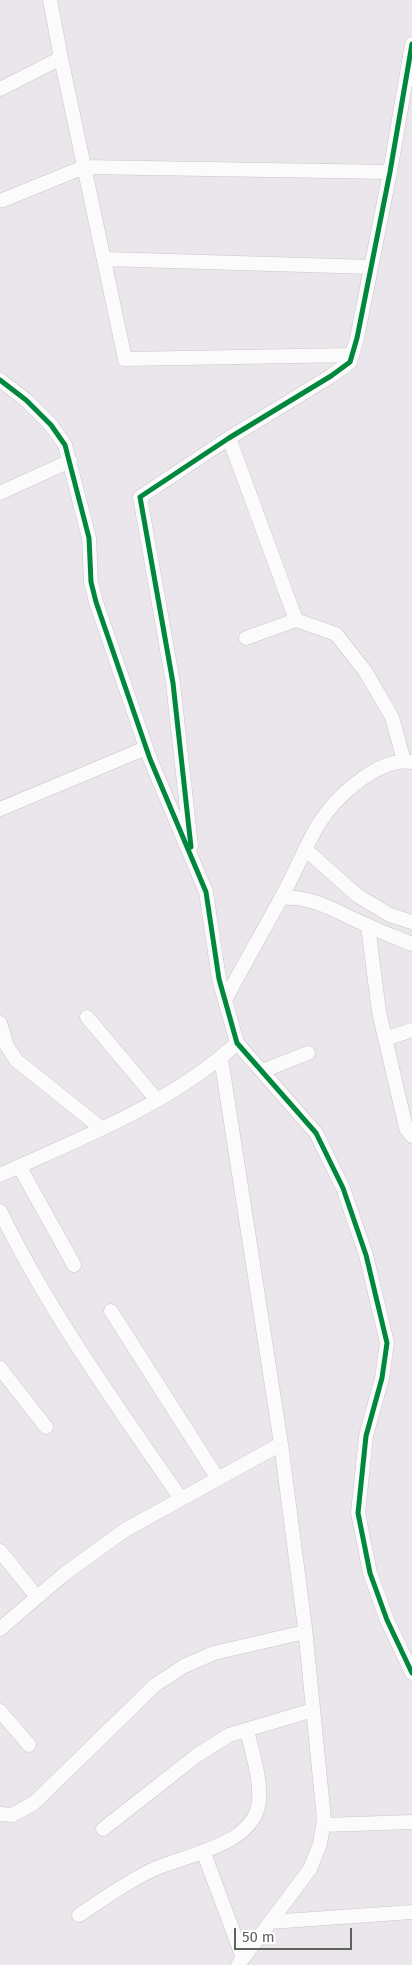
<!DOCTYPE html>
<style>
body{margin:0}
#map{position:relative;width:412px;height:1965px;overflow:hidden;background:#ebe6eb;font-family:"Fira Sans",sans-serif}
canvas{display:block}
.scale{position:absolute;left:234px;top:1928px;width:118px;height:22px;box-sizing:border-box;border:2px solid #5e645b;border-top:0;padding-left:6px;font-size:15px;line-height:18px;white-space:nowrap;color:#5e645b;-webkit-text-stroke:4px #fff;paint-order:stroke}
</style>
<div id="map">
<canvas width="412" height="1965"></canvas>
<div class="scale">50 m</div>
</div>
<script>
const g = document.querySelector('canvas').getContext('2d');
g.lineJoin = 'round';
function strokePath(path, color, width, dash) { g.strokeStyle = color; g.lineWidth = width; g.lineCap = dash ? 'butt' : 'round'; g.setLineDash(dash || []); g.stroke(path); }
const minor = new Path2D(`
 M50,0L61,58L125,359L352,355
 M0,89L61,58
 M3,200L84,167L390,172
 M104,259L371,267
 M0,380L26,400L51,425L65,445L89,538L91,582L96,602L150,759L206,892L219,979L237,1043L316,1133L343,1188L366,1255L387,1343L382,1378L366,1436L358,1513L370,1573L387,1620L412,1673
 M229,438L296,620L246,638
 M0,493L70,461
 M296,620L336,634L365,671L392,717L404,761
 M0,809L146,748
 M191,846L173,683L140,497L229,438L331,376L350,362L357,338L390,172L412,44
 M305,849L358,896L390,915L412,922
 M282,898C314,895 340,914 369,926C383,933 398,938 412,944
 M368,926L379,1012L406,1128L412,1136
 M225,1000C243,966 262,933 280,900C294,875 304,849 318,825C334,798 378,757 412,762
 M87,1017L157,1100
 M0,1023L7,1046L16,1060L101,1128
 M385,1039L412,1030
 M221,1058L281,1444L305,1628L324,1819L320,1844L310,1869L238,1965
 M262,1071L308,1053
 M19,1166L74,1265
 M0,1175C80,1138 171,1104 237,1043
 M0,1211C50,1313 117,1406 181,1499
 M111,1311L218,1479
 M0,1368L46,1427
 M0,1551L37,1597
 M0,1629L63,1575L125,1530L281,1444
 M0,1711L29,1745
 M0,1814L12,1815L34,1803L155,1685L184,1666L214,1653L305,1632
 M323,1825L412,1822
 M103,1829L196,1756L229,1735L313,1710
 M203,1851L243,1958
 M79,1915C102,1900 125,1883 150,1871C183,1855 255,1846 259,1801C261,1778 252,1753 247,1730
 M270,1922L412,1912`);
strokePath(minor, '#c7c7c6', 15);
strokePath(minor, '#fcfbfc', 14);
strokePath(new Path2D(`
 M0,380L26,400L51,425L65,445L89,538L91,582L96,602L150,759L206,892L219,979L237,1043L316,1133L343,1188L366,1255L387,1343L382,1378L366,1436L358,1513L370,1573L387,1620L412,1673
 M191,847L173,683L140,497L229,438L331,376L350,362L357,338L390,172L412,44`), '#00873e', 5);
</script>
